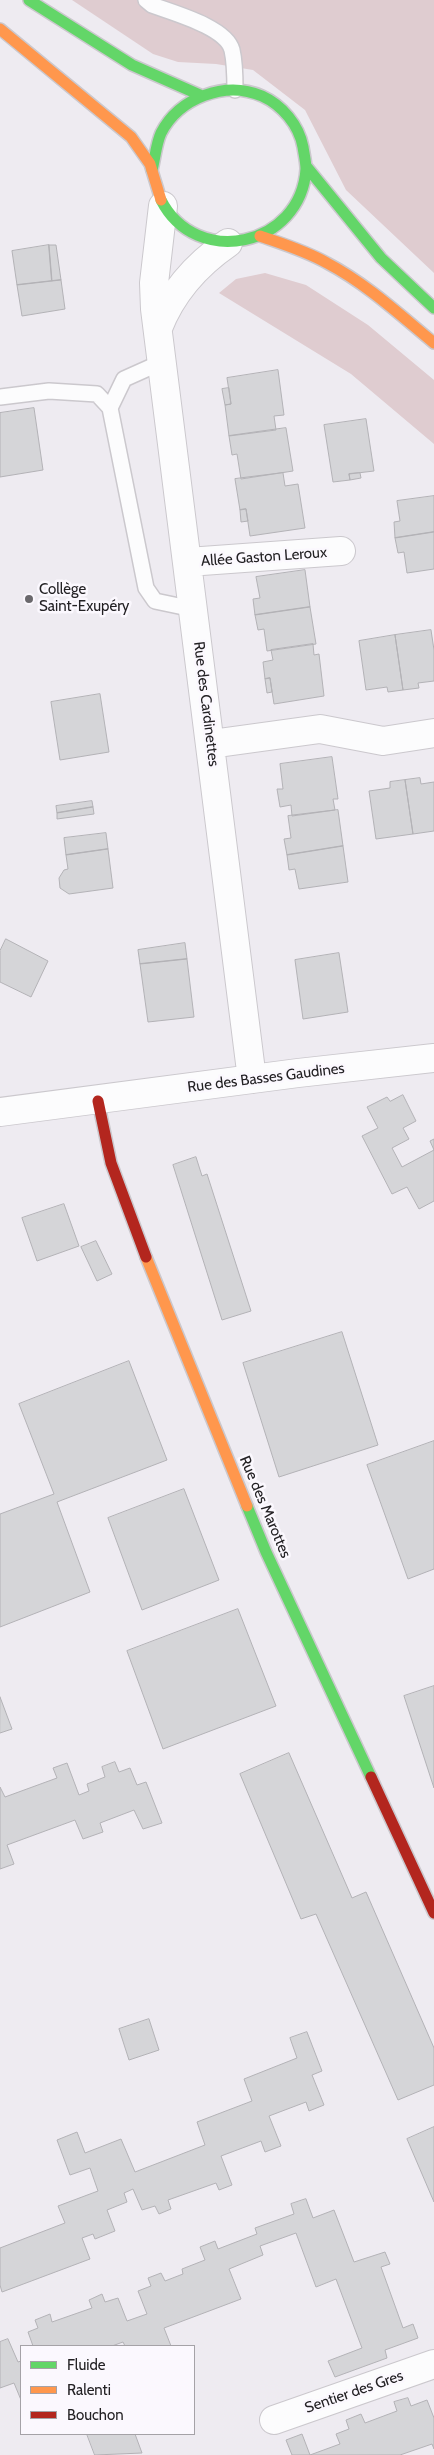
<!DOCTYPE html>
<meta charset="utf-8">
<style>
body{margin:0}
#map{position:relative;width:434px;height:2455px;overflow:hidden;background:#eeebf1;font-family:Cabin,sans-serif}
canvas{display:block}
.legend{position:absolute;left:20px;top:2345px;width:175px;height:90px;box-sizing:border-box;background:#fbf8fe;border:1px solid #a5a2a7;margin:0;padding:6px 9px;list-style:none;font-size:15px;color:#232124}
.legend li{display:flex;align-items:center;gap:10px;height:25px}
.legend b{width:25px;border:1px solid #a5a2a7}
</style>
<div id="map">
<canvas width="434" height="2455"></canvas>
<ul class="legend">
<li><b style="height:6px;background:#63d668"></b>Fluide</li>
<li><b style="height:6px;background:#ff974d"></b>Ralenti</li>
<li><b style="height:6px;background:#b3261e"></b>Bouchon</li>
</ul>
</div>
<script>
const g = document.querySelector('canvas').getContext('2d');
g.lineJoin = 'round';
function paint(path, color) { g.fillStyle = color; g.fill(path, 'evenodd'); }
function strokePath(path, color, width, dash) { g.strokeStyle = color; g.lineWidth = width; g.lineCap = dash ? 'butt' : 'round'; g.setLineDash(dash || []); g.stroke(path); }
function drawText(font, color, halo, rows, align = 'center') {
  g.font = font + ' Cabin,sans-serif'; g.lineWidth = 5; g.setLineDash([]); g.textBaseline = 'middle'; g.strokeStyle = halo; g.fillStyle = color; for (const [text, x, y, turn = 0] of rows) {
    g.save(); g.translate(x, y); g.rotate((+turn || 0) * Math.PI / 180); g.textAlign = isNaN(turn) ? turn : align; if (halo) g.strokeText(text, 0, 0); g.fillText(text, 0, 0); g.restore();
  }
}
paint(new Path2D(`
 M72,0H434V273L346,190L305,110L253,70L216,64L178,62L153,54Z
 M265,273L306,285L368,325L434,380V444L351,374L219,293L236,279Z`), '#dfccd0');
const building = new Path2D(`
 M49,245H56L61,280L52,281Z
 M49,245L52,281L17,285L12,251Z
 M61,280L65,309L22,316L17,285Z
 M278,370L284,415L274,416L276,430L229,436L225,405L231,404L227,378Z
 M229,388L231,404L225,405L222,389Z
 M34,408L43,470L0,477V413Z
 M366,419L374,471L349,474L350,480L333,482L324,425Z
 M286,428L293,471L241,479L237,454L232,455L229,436Z
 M283,473L285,486L298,484L305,528L250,536L246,509L240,510L235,479Z
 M360,473L361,478L350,480L349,474Z
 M434,496V532L395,538L394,522L400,521L397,501Z
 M246,509L248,521L241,522L240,510Z
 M434,532V569L407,573L404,552L398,553L395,538Z
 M305,570L310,607L255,615L253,599L260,598L256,577Z
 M310,607L316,644L267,651L264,629L258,630L255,615Z
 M431,630L434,650V681L418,683L419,688L403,690L395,635Z
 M395,635L403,690L388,692L387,687L366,690L359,641Z
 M313,644L314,655L319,654L324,696L274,704L270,678L265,679L263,662L273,660L271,650Z
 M270,678L272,692L267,693L265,679Z
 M100,694L109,752L60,760L51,702Z
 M332,757L338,799H333L335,810L292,816L291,805L280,807L277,789H283L280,764Z
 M420,778L421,784L434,782V831L413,834L405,780Z
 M405,780L413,834L376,839L369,791L390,788V782Z
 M92,801L93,807L57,813L56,806Z
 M93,807L94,814L57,819V813Z
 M338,810L343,846L287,855L284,839L291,838L288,816Z
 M106,833L108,849L66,855L64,838Z
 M343,846L348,882L299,889L295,869L289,870L287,855Z
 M108,849L113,888L69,894L60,888L59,878L64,870L68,869L66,855Z
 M6,939L48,961L31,997L0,982V951Z
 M185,943L187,959L140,964L138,950Z
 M339,953L348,1012L303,1019L295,960Z
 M187,959L194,1017L148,1022L140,964Z
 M403,1095L416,1121L403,1128L409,1139L392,1148L402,1167L434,1150L430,1141L434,1139V1201L419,1209L407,1187L392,1194L362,1136L378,1128L367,1107L387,1097L390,1101Z
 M196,1157L202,1176L207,1174L251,1311L222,1320L173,1165Z
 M64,1204L79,1246L37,1261L22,1218Z
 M96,1241L112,1274L97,1281L81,1247Z
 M342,1332L378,1445L279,1477L243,1363Z
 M129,1361L167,1460L57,1502L90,1592L0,1627V1514L54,1494L19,1404Z
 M434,1441V1569L408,1579L367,1465Z
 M184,1489L219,1580L142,1610L108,1518Z
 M238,1609L276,1706L163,1749L127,1651Z
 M434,1686V1788L404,1696Z
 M0,1697L12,1729L0,1733Z
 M289,1753L352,1898L366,1892L434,2048V2085L398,2100L316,1914L301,1919L240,1774Z
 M115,1762L119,1772L130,1768L137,1785L146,1782L162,1823L143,1829L134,1810L100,1823L103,1832L83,1839L75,1820L7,1845L14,1864L0,1869V1787L5,1797L57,1778L53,1768L67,1763L79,1795L89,1791L87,1784L105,1777L102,1767Z
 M149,2019L159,2050L129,2060L119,2029Z
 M307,2032L322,2071L312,2075L324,2105L309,2111L306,2102L269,2116L281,2146L265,2152L261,2141L221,2156L232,2185L219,2190L216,2183L168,2200L171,2209L159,2214L155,2206L142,2210L133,2189L124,2193L127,2202L107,2210L115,2231L95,2239L93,2234L82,2238L90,2259L2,2292L0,2285V2248L65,2223L58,2206L98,2191L90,2168L70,2175L57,2140L77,2132L85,2153L121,2139L135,2172L205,2145L197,2122L252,2101L244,2079L297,2058L290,2038Z
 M434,2127V2202L407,2139Z
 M306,2199L313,2218L334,2210L354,2262L385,2252L390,2264L381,2267L403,2328L413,2324L418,2338L385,2350L387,2358L335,2377L328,2361L362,2348L336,2279L316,2287L296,2233L260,2246L263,2255L229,2269L241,2299L164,2328L171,2346H125L123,2342L112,2346H33L28,2332L38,2328L35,2320L50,2314L52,2322L92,2308L89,2300L102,2294L105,2302L118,2298L127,2321L147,2314L138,2291L151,2286L148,2278L161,2273L165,2281L183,2274L182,2269L205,2260L200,2247L215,2241L218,2249L257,2234L255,2228L294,2214L291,2204Z
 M8,2339L18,2362L21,2361V2400L14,2383L0,2388V2342Z
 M408,2398L411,2406L427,2400L434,2418V2449L432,2444L400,2455H292L286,2440L302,2434L310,2455L340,2444L336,2434L349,2429L346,2420L361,2414L365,2423L397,2411L394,2402Z
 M87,2434H135L142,2453L95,2455Z`);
paint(building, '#d5d5d8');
strokePath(building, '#b3b2b6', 1);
const lane = new Path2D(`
 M146,0L152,5C173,13 226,27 232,50C235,63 235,77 235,90
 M162,362L124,379L110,408L146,588L155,601L193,609
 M0,397L49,391L97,394L110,408`);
const street = new Path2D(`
 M163,206L154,283L155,309L252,1079
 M158,328C172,292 196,265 228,243
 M188,562L341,551
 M211,744L320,729L383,741L434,733
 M0,1112L298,1073L434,1058
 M274,2420L434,2364`);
const fast = new Path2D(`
 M29,0L132,65L200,95
 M306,166L381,258L434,308
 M152,170C155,159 156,144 161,133C179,98 225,80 262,96C282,105 299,125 303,147C304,154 306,162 306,169C301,247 196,269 161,200
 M247,1506L266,1552L371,1777`);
const slow = new Path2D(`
 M0,29L131,137L150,164L161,200
 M260,236C283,244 306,251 327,263C367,284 400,315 434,343
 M146,1257L247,1506`);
const jam = new Path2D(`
 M98,1101L111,1163L146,1257
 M371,1777L434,1913`);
strokePath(lane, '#cbc8cd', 18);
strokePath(street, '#cbc8cd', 30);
strokePath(fast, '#cbc8cd', 14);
strokePath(slow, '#cbc8cd', 14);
strokePath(jam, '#cbc8cd', 14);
strokePath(lane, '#fcfcfd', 15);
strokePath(street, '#fcfcfd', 28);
strokePath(fast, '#63d668', 11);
strokePath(slow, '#ff974d', 11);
strokePath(jam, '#b3261e', 11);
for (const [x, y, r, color] of [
 [29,599,5,"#6a686c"]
]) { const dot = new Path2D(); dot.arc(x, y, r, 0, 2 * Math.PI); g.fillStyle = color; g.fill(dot); strokePath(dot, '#fbf8fe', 2); }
drawText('15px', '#232124', '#fbf8fe', [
 ["Allée Gaston Leroux",264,557,-4],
 ["Rue des Cardinettes",206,704,83],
 ["Rue des Basses Gaudines",266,1078,-7],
 ["Rue des Marottes",265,1507,67],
 ["Sentier des Gres",354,2392,-19]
]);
drawText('15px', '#232124', '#fbf8fe', [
 ["Collège",39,590],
 ["Saint-Exupéry",39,607]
], 'left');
</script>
